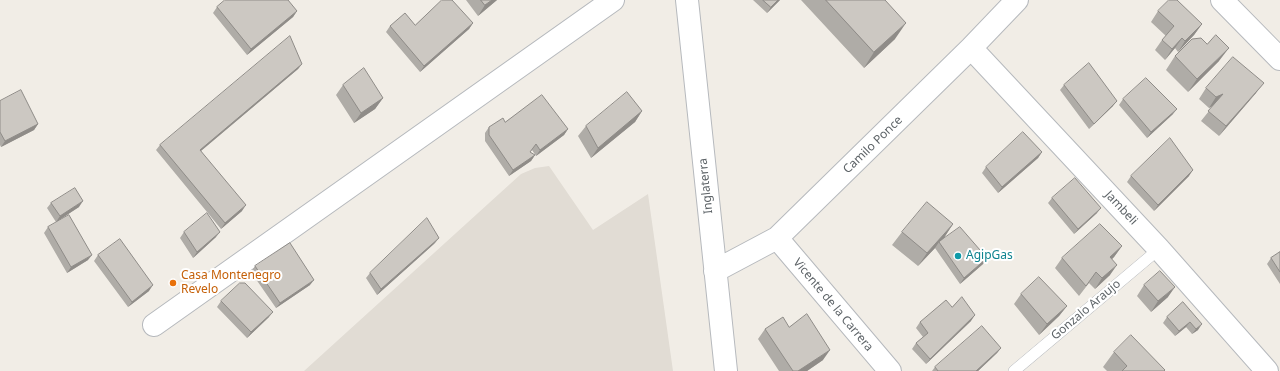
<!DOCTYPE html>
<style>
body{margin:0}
canvas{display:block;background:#f1ede6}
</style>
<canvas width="1280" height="371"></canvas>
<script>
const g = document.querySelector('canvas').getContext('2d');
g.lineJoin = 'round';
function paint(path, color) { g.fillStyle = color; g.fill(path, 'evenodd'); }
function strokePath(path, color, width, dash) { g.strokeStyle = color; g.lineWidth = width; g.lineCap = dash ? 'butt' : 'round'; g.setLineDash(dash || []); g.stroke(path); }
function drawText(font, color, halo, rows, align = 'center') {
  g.font = font + ' "Noto Sans",sans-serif'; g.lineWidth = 4; g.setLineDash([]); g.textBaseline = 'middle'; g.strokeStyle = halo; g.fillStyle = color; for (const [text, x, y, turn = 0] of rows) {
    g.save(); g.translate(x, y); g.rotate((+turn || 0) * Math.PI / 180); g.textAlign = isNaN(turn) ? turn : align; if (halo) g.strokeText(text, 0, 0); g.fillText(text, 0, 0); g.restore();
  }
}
paint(new Path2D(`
 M549,166L593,230L648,194L673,371H304L521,174L535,168Z`), '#e1dcd4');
const lane = new Path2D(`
 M1014,371L1159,249`);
const street = new Path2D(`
 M687,0L726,371
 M1222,0L1280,59
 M971,48L1159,249L1267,371
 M777,238L890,371
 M715,271L777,238L971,48L1017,0
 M154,325L613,0`);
strokePath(lane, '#b6b9bd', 12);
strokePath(street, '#b6b9bd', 24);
strokePath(lane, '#fff', 11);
strokePath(street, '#fff', 22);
paint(new Path2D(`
 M466,0H497L478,16Z
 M753,0H780L767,13Z
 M801,0H885L895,39L864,68Z
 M217,7L297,11L293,17L247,55L213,13Z
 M1158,11L1202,24L1194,35L1178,52L1175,48L1165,60L1155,50L1162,40L1166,36L1151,22Z
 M473,23L469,29L420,72L386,32L390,26L415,25Z
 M1175,56L1219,61L1188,92L1166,70Z
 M302,64L298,69L201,151L242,211L221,229L156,150L160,145Z
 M343,85L383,98L375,109L354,123L336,95Z
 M1064,85L1113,106L1089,129L1060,90Z
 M1206,88L1256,93L1219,136L1201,121L1213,106L1209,108L1199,99Z
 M1123,99L1173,114L1147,138L1119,105Z
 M0,101L38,124L34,130L1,147L0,145Z
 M642,111L635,122L591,158L578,136L586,126Z
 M505,122L568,129L564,135L536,156L532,150L530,152L535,155L531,161L509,176L485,141V133L489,127Z
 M1042,152L1038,158L998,193L982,173L986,167Z
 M1131,176H1189L1154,211L1127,182Z
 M1052,198L1097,213L1074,234L1048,203Z
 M51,203L79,207L56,222L47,208Z
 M953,224L942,240L987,258L983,264L960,284L935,248L918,266L892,245L902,232Z
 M48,227L88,260L67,273L44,233Z
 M184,232L216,237L193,258L180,238Z
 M435,243L377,295L366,278L370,273Z
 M1122,246L1114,257L1112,259L1110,275L1095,289L1089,283L1079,296L1055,268L1062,258Z
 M1280,252V284L1267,264L1271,258Z
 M98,255L149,291L128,307L94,261Z
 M255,266L310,285L276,308L251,272Z
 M1144,285L1168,297L1151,312L1137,296Z
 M1021,294L1067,306L1059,316L1039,335L1014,304Z
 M221,301L269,317L247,338L217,307Z
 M1183,302L1198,330L1192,334L1186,327L1175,336L1163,323L1167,317Z
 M952,307L971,321L926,364L912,349L916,343L923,337L916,328L920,322Z
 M789,327L823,360L807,371H779L758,339L765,329Z
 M1001,348L997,353L978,371H932L935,367Z
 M1114,352L1164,371H1107L1103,367Z`), '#afaca7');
paint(new Path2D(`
 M492,0H497L478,16L485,5Z
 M778,0H780L767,13L771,7Z
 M297,11L293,17L247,55L251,49Z
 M473,23L469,29L420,72L424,66Z
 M906,23L895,39L864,68L874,52Z
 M1202,24L1194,35L1178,52L1185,41Z
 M1182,38L1175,48L1165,60L1172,49Z
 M1229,48L1219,61L1188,92L1197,79Z
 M302,64L298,69L196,155L200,150Z
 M1264,83L1256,93L1219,136L1226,126Z
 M1223,94L1216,104L1209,108L1216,97Z
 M383,98L375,109L354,123L361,113Z
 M1117,101L1113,106L1089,129Z
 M1177,109L1173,114L1147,138L1151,132Z
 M642,111L635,122L591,158L598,148Z
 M38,124L34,130L1,147L5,141Z
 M568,129L564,135L536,156L540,150Z
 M1042,152L1038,158L998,193L1002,187Z
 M535,155L531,161L509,176L513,170Z
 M1193,170L1189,176L1154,211L1158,205Z
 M83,201L79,207L56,222L60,216Z
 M246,205L242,211L221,229L225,223Z
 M1101,208L1097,213L1074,234L1078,229Z
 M953,224L944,238L939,243V242L935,248L918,266L927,253Z
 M220,232L216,237L193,258L197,252Z
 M439,238L435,243L377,295L381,289Z
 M1122,246L1114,257L1103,268L1110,257Z
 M92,255L88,260L67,273L71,267Z
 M987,258L983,264L960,284L964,278Z
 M1117,265L1110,275L1095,289L1102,278Z
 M314,280L310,285L276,308L280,303Z
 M153,285L149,291L128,307L132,302Z
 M1175,287L1168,297L1151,312L1158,301Z
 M1067,306L1059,316L1039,335L1047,324Z
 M273,312L269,317L247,338L251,332Z
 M975,315L971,321L926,364L930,359Z
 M1190,322L1186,327L1175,336L1179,331Z
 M1202,324L1198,330L1192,334L1196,329Z
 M1001,348L997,353L978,371H976Z
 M830,350L823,360L807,371H798Z`), '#8f8c88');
const building = new Path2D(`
 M225,0H288L297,11L251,49L217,7Z
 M442,0H452L473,23L424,66L390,26L405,13L415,25Z
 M481,0H492L485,5Z
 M763,0H778L771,7Z
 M826,0H885L906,23L874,52Z
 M1169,0H1177L1202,24L1185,41L1182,38L1172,49L1162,40L1174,26L1158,11Z
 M1216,35L1229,48L1197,79L1175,56L1192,39L1201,38L1207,44Z
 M290,36L302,64L200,150L246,205L225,223L160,145Z
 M1233,57L1264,83L1226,126L1208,111L1223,94L1216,97L1206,88Z
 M1089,63L1117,101L1094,124L1064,85Z
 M364,68L383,98L361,113L343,85Z
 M1146,78L1177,109L1151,132L1123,99Z
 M21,90L38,124L5,141L0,132V101Z
 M627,92L642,111L598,148L586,126Z
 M542,95L568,129L540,150L536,144L530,152L535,155L513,170L489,135V127L503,118L505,122Z
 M1023,132L1042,152L1002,187L986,167Z
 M1170,138L1193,170L1158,205L1131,176Z
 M1075,178L1101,208L1078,229L1052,198Z
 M75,188L83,201L60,216L51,203Z
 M927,202L953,224L927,253L902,232Z
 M207,213L220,232L197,252L184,232Z
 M69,215L92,255L71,267L48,227Z
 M427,218L439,238L381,289L370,273Z
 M1100,224L1122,246L1110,257L1117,265L1102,278L1096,272L1086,286L1062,258Z
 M960,227L987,258L964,278L939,242Z
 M120,239L153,285L132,302L98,255Z
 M290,243L314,280L280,303L255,266Z
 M1280,252V272L1271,258Z
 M1160,271L1175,287L1158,301L1144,285Z
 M1039,277L1067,306L1047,324L1021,294Z
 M240,283H245L273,312L251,332L221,301Z
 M962,297L975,315L930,359L916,343L928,333L920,322L946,300L952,307Z
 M1183,302L1202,324L1196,329L1190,322L1179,331L1167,317Z
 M807,314L830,350L798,371H793L765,329L783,317L789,327Z
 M982,326L1001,348L976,371H938L935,367Z
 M1131,335L1165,370L1164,371H1122L1127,366L1114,352Z`);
paint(building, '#ccc8c2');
strokePath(building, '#8f8c88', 1);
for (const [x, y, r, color] of [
 [958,256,4,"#0f9aa8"],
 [173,283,4,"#e8710a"]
]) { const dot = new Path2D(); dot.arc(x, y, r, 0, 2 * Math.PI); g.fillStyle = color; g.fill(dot); strokePath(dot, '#fff', 1.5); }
drawText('12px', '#5d6367', '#fff', [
 ["Camilo Ponce",873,145,-44],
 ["Inglaterra",706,186,-96],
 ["Jambeli",1121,208,47],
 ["Vicente de la Carrera",833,305,50],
 ["Gonzalo Araujo",1086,310,-40]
]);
drawText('12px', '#0d838f', '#fff', [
 ["AgipGas",966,256]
], 'left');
drawText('12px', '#c56008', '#fff', [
 ["Casa Montenegro",181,276],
 ["Revelo",181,290]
], 'left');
</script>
